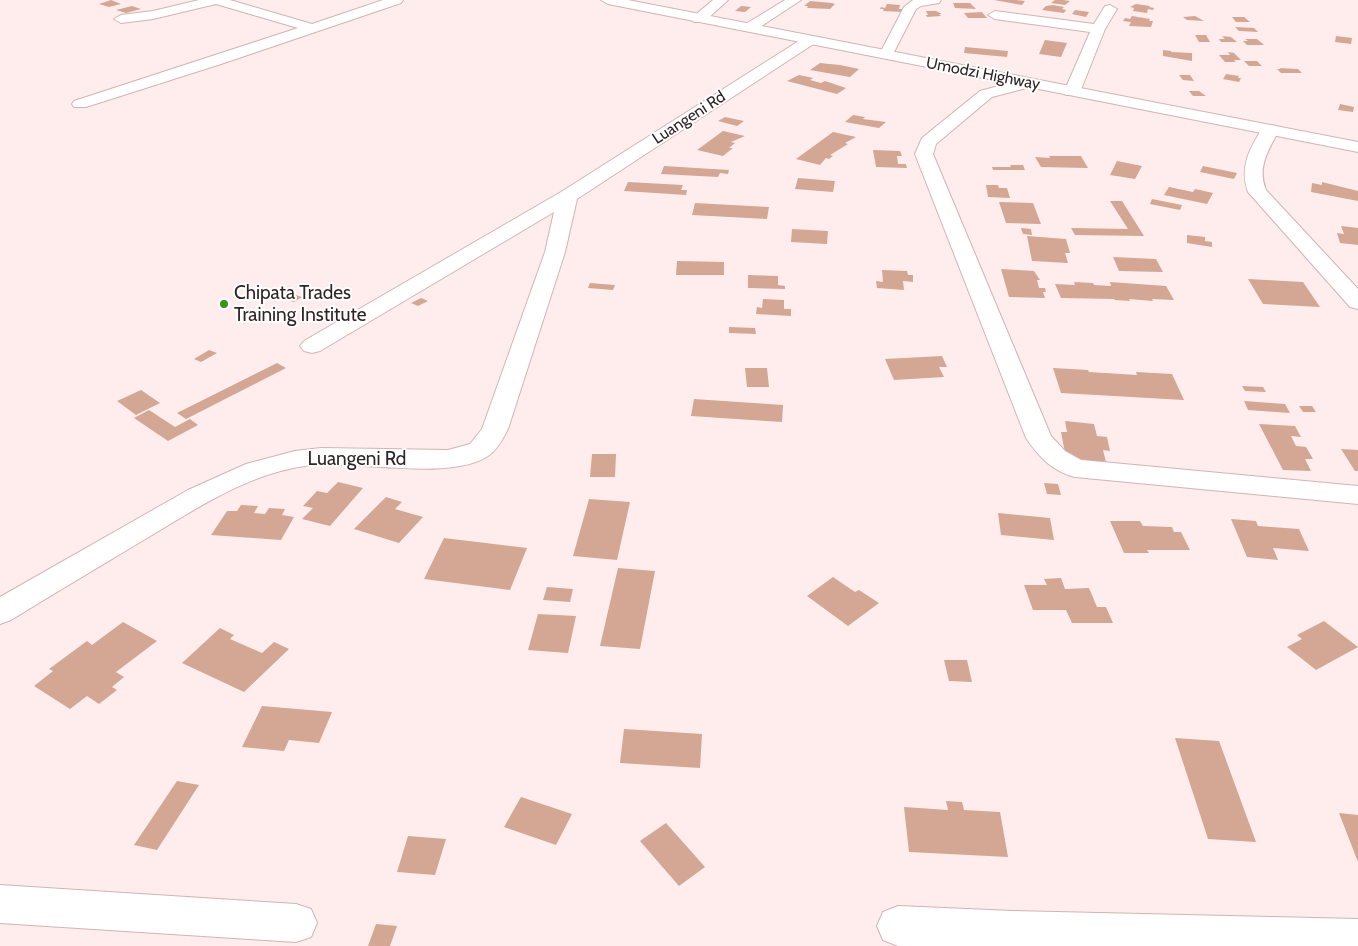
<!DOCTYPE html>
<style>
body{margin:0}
canvas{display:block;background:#ffecec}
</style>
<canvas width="1358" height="946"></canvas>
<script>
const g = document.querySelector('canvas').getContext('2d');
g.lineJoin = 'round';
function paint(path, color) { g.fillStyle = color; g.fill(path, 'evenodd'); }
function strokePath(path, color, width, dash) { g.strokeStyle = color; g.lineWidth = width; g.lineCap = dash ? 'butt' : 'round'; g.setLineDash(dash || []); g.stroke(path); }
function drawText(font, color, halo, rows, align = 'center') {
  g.font = font + ' Cabin,sans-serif'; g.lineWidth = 4; g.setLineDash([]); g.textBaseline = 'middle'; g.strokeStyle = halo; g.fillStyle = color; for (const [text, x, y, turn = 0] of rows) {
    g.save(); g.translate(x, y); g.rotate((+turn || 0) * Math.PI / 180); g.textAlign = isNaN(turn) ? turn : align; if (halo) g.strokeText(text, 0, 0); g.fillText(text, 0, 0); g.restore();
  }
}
paint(new Path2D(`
 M111,0L121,4L109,7L99,4Z
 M994,0H1016L1025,1L1022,5Z
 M1055,0H1063L1070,1L1065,5L1051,3Z
 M810,1L832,3L835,4L830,9L807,8L808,6H804Z
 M953,3H970L976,9L955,8Z
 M887,4L900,5L899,9H903L902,12L883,11L884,9H880L881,7L885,8Z
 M1136,4L1150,6L1149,7L1154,8L1153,10L1148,9L1147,13L1133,11L1134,8L1130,7Z
 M1053,5L1064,7L1062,9L1066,10L1064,13L1042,10L1046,6Z
 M132,6L141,9L126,13L116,10Z
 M741,6L751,7L745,12L735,11Z
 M1075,10L1089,12L1086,17L1072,14Z
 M926,11H936L942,14H939L941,16L927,17L926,15H928Z
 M982,12L987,18H968L964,13Z
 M1132,16L1150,19L1149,21H1153L1151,27L1129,26L1131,22L1123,21L1125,18L1130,19Z
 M1195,16L1204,21L1187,20L1183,17Z
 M1232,17H1244L1250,22H1236Z
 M1235,27L1254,28L1258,32L1239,31Z
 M1195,35H1206L1210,42H1199Z
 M1222,36L1231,37L1237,42H1221L1219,39H1225Z
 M1336,36L1352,38L1351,44L1335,42Z
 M1245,39H1257L1264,45H1247L1243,41H1248Z
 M1045,40L1067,43L1061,57L1039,54Z
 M965,47L1008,51L1007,57L964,53Z
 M1163,50L1171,51V52L1192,53V61L1163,56Z
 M1228,52L1234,53L1241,60H1234L1236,62H1225L1219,55H1230Z
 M1244,61H1257L1262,66H1249Z
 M820,63L840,65L859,69L850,77L810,70Z
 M1279,68L1298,69L1302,73H1281L1277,69H1281Z
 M1226,74L1239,76L1238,78H1241L1239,82L1223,79Z
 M799,75L813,78L810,80L821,83L825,81L846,88L837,94L787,81Z
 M1179,75H1190L1194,81L1183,80Z
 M1189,91H1199L1206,96H1193Z
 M1340,104L1354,107L1353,112L1338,110Z
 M853,115L865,117L863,119L886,122L879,128L845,122Z
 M725,117L744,121L737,126L718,121Z
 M723,131L745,136L731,142L735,143L729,148H733L723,156L697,150Z
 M833,132L856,137L845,143L848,144L830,155L833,156L829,159L826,158L820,165L796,159Z
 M873,150L900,151L902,156H897L898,164H906L907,168L876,167Z
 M1049,156H1081L1088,168L1041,167L1035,157L1050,158Z
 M1117,161L1142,166L1135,179L1110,175Z
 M1010,165H1023L1025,170H993L992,167H1011Z
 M664,166L729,170L728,174L720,173L718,177L661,174Z
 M1203,166L1237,173L1234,179L1200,172Z
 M798,178L835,181L833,192L795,189Z
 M628,182L683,185L681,190H687L686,195L624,191Z
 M1322,182L1358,191V201L1311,192L1312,183L1322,185Z
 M986,185H998L999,188H1007L1010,198L988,197Z
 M1169,187L1193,192L1195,189L1213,193L1207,204L1164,195Z
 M1152,199L1182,205L1180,210L1150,204Z
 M1110,201H1122L1144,236L1075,235L1071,228L1128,229Z
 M999,202L1033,203L1041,224L1006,223Z
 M695,203L769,207L767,219L692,215Z
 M1341,226L1358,228V245L1340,243L1337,233L1344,234Z
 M1021,228L1031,229L1032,235L1023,234Z
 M792,229L828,231L827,244L791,242Z
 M1187,235L1205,237V241L1212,242V247L1187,243Z
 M1027,236L1066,239L1070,253H1065L1068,263L1032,261Z
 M1113,257L1156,259L1163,272L1119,271Z
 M677,261L724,262V275H676Z
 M1001,269L1034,271L1040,280H1037L1039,288H1045L1046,292H1043L1045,298L1009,297Z
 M882,270L907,271L908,275H913V282L903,281L904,290L877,288L876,281L883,282Z
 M748,275L778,276V285L785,286V289L748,288Z
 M1248,279L1303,282L1320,307L1263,304Z
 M1074,282L1093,283L1094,285L1111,286L1110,282L1166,286L1174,300L1152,299L1153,301L1129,299L1130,301L1115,300L1114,299L1061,298L1055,284L1075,285Z
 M590,283L615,285L613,290L588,288Z
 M285,292L302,297L294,302L277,296Z
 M421,298L428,301L418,306L411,303Z
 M763,299L784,300V309H791V316L756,314L757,307L762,308Z
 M729,327L755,328L756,334L729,333Z
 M209,350L217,353L201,362L194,359Z
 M942,356L947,367H939L944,377L894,380L885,359Z
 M277,363L286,368L186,419L177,413Z
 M745,368H767L769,387H747Z
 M1053,368L1088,370L1089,372L1137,375L1136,372L1172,374L1184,400L1061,393Z
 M1242,386L1263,387L1266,392L1245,391Z
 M141,390L160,403L136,415L117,401Z
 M694,399L783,405L782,422L691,416Z
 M1244,401L1285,404L1290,413L1248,410Z
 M1299,406H1312L1316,412H1303Z
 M149,410L175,427L190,419L198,425L168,441L134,418Z
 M1065,421L1094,424L1097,436L1107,437L1110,451L1103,450L1106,462L1066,458L1061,432H1067Z
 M1259,424L1295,426L1301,437L1291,436L1296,446L1306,447L1313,459H1305L1311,471L1283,470Z
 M1341,449L1358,450V471H1355Z
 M592,454H616L615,477H590Z
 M338,482L363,488L330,526L302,519L313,508L303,506L317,491L327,493Z
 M1044,483L1058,484L1061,495L1047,494Z
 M386,497L402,502L395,509L423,517L399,543L354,529Z
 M589,499L630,502L617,560L573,556Z
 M241,505L258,506L254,513L265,514L269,508L285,509L282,515L294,517L281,540L211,535L227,511H237Z
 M998,513L1050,518L1054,540L1001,535Z
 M1231,519L1256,521L1258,526L1299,529L1309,551L1273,548L1278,560L1247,557Z
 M1110,521H1140L1143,526L1172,527L1174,532H1181L1190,550H1147L1149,553H1124Z
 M444,538L527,548L510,590L424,579Z
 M618,568L655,571L640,649L600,646Z
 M833,577L855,592L859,590L879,603L848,626L807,596Z
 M1061,578L1065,589L1089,588L1097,607H1106L1113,623H1072L1066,610H1033L1024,585H1047L1044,579Z
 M547,587L573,589L570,602L543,600Z
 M538,614L576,616L568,653L528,650Z
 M1324,621L1358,647L1316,670L1287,647L1302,639L1297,635Z
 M123,622L157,641L116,672L124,677L112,687L117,690L99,704L87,696L70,709L34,686L53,671L49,669L87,641L92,645Z
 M220,628L234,635L230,639L262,653L274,642L289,649L244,692L182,663Z
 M944,660H967L972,682L949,681Z
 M262,706L332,712L319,743L289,740L284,751L242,747Z
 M624,729L702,734L700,768L620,763Z
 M1175,738L1219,741L1256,842L1208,839Z
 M177,781L199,785L157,850L134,845Z
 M521,797L572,814L556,845L504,827Z
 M946,801L962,802L964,810L1000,812L1008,857L909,852L904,807L948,810Z
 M1339,813L1358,815V862Z
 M666,823L705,867L679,886L640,841Z
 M408,836L446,839L435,875L397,872Z
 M376,924L397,926L390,946H368Z`), '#d3a794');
const minor = new Path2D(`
 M199,0H230L312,24L383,0H403L401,3L221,64L86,107H74L72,104L74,101L298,28L216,4L153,19L121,23L114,19L121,15L153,11Z
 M713,0H728L704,22H694L692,19L694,16Z
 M785,0H801L754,31H744L742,28L744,25Z
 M913,0H941L939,3L921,6L916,9L891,58H881L879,55L904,7Z
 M1110,5L1117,9L1105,29L1080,92L1078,95H1066L1064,92L1090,32L995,19L988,15L995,11L1094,24L1105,6Z
 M810,36L815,37L817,40L815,43L577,199L565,252L508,429C503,439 497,450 488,456C449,482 353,459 305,466C247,474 196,509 147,538C102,565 56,592 11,620L0,624V597L188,490L246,464L295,451L321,448L448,450L470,444L482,429L545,252L554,212L320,351L312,353L304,351L300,346L304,341L561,192L805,37Z
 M1028,78L1034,80L1036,83L1034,86L992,97L936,144L933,154L1051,436L1065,451L1081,460L1358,486V504L1075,477C1052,471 1039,457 1026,438L915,154L922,138L980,91Z
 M1270,125L1276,126L1279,130C1268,151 1257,167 1266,190L1358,289V309L1350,307L1248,192C1239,167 1250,147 1264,126Z
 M0,885L296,904L311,909L317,923L311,937L296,942L0,923Z
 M898,906L1013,911L1358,919V946H898L883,940L877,926L883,912Z`);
const highway = new Path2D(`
 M601,0H628L1358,142V152L608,4Z`);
strokePath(minor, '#d1b4b3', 2);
strokePath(highway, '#d1b4b3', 2);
paint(minor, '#fff');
paint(highway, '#fff');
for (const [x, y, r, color] of [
 [224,304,5,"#349619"]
]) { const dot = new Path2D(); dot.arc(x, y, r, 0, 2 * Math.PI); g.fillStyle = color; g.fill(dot); strokePath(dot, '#fff', 2); }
drawText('16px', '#302525', '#fff', [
 ["Umodzi Highway",983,74,11],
 ["Luangeni Rd",689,118,-33]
]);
drawText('19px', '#302525', '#fff', [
 ["Chipata Trades",234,293],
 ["Training Institute",234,315]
], 'left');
drawText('19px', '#302525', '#fff', [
 ["Luangeni Rd",357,459]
]);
</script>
